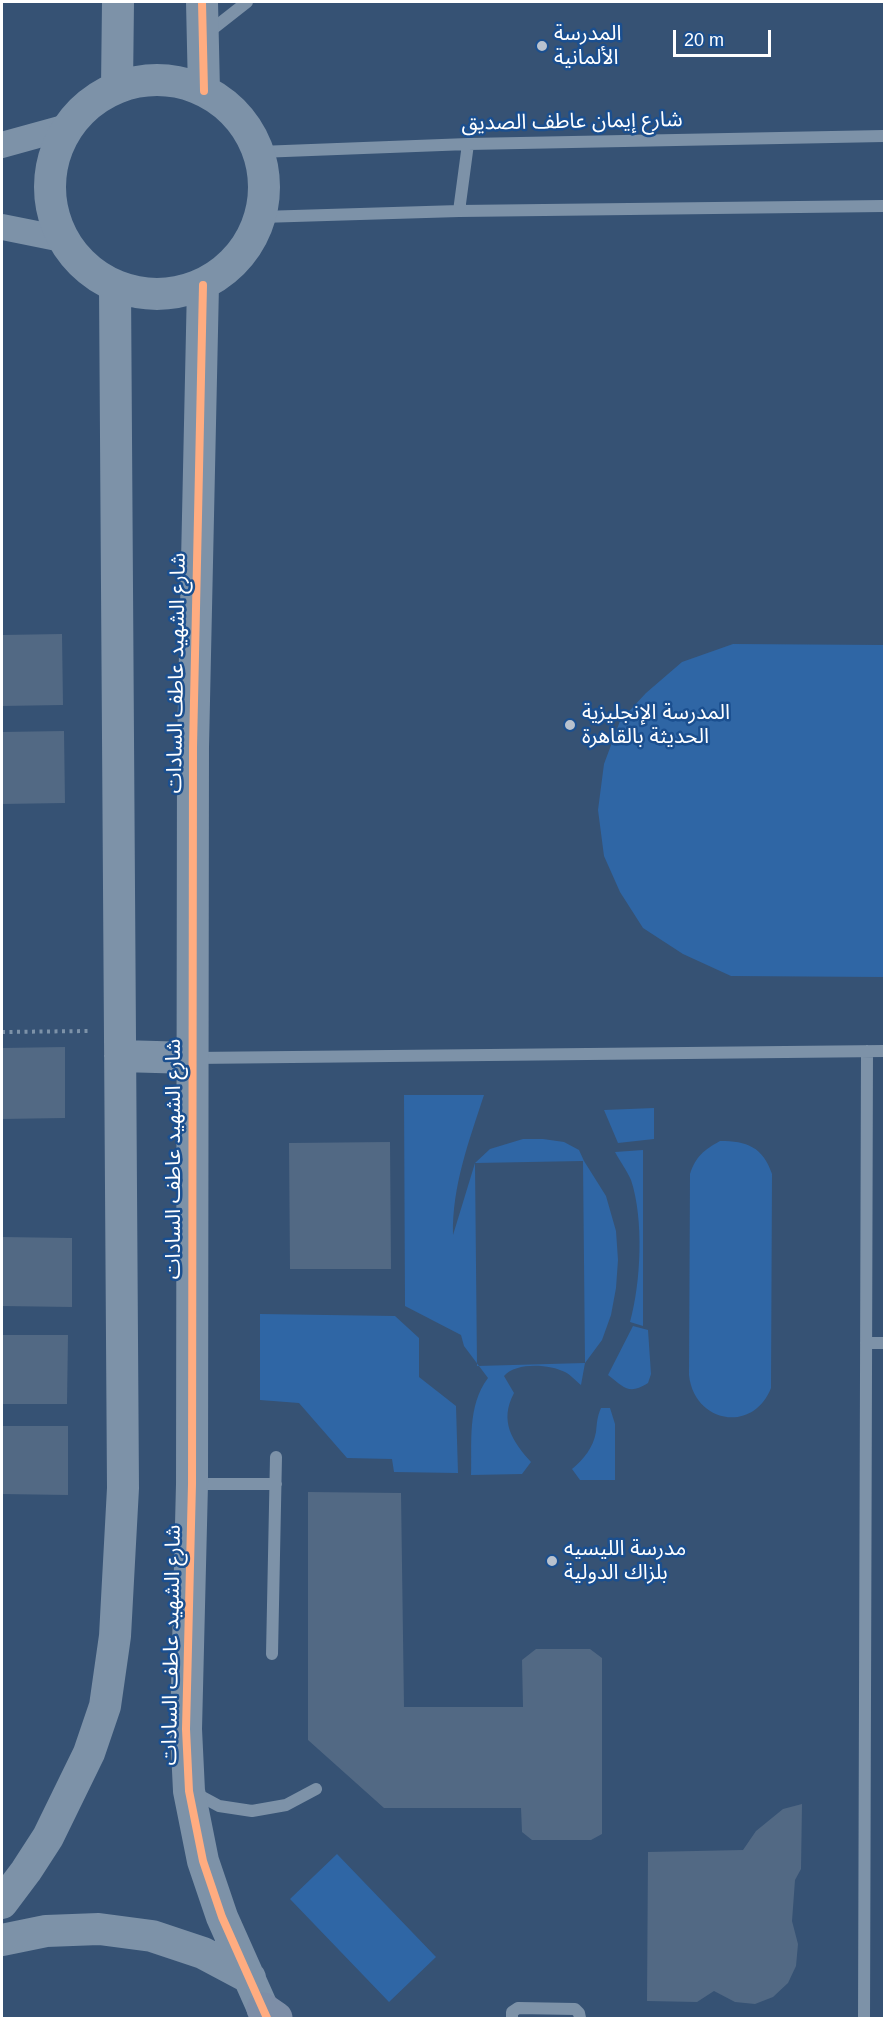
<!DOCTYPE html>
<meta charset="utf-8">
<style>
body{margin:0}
#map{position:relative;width:886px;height:2020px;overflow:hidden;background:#365274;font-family:Helvetica,sans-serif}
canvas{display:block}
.frame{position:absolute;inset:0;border:3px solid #fff;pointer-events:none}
.scale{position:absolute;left:673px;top:30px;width:98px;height:27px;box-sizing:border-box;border:3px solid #fff;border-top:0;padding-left:8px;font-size:18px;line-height:21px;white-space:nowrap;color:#fff;-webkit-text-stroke:4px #1b4f8f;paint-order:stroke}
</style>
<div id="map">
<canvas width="886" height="2020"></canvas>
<div class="frame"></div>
<div class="scale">20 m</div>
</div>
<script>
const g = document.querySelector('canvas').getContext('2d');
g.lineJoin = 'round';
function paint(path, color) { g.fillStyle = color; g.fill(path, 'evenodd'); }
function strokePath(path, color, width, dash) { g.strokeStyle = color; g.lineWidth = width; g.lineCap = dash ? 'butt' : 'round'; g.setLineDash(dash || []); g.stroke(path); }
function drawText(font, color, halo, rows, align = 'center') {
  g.font = font + ' Helvetica,"Noto Sans Arabic",sans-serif'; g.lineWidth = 5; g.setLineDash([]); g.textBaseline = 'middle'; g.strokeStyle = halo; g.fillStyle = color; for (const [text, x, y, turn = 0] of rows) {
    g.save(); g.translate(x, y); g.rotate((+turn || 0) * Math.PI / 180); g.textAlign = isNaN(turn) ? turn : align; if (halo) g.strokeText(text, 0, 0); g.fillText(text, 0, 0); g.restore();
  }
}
paint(new Path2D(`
 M733,644L884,645V977L731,976L683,954L643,928L620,892L604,856L598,810L604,764L620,721L646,693L682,662Z
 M404,1095H484C469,1141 452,1186 453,1235L475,1163L490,1149L523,1139H543L564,1142L579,1150L584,1161L606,1196L616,1231L618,1260L616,1288L611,1315L602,1340L585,1363L581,1385C576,1381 571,1375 565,1372C549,1364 516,1362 504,1376L514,1393C499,1421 512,1441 531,1462L522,1474L471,1475C472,1442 467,1406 488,1378L464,1346L461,1335L405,1306ZM583,1161L585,1363L477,1366L475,1163Z
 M654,1108V1139L618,1143L604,1110Z
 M720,1141C747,1141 763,1147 772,1174L771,1388C753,1434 694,1423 689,1375L690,1174C696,1156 704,1150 720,1141Z
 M643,1150V1326L630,1322C641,1283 644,1219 631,1180C627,1171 620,1161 615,1152Z
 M260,1314L395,1316L419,1338V1377L456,1406L458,1473L394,1472L392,1459L347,1458L299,1403L260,1400Z
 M633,1326L648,1330L651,1374L648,1383C629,1395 625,1388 608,1375Z
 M601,1408H610L615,1424V1480H580L572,1469C584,1459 593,1448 596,1432C597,1423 597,1417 601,1408Z
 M337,1854L436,1957L389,2002L290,1899Z`), '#2f66a5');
paint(new Path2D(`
 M62,634L63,705L2,706V635Z
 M64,731L65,803L2,804V732Z
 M65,1047V1118L2,1119V1048Z
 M390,1142L391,1269H290L289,1143Z
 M2,1237L72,1238V1307L2,1306Z
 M2,1335H68L67,1404H2Z
 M2,1426H68V1495L2,1494Z
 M308,1492L401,1493L404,1707H523L522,1660L536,1649H590L602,1658V1834L591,1840H532L522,1832L521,1808H384L308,1740Z
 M802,1804L801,1869L795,1880L792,1921L798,1944L796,1966L788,1983L773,1997L755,2004L735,2002L714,1991L697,2002L647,2001L648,1852L743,1850L756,1831L783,1809Z`), '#526984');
strokePath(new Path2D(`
 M2,1032L88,1031`), '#7d92a8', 4, [3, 4.5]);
strokePath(new Path2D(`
 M205,35L247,2
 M259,152L468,144L884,136
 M459,211L468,144
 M261,217L459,211L884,206
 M193,1058L884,1051
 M866,1343H884
 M193,1484H276
 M272,1654L276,1457
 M193,1792L219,1806L252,1811L286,1805L316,1789
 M512,2018V2012L518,2008L575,2009L579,2013L580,2018
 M864,2018L867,1051`), '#7d92a8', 12);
strokePath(new Path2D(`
 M2,145L67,127
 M2,227L62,239`), '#7d92a8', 26);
strokePath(new Path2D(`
 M202,2L204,91
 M50 187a107 107 0 1 1 214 0a107 107 0 1 1-214 0Z
 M117,87L118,2
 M203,285L193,747L192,1484L186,1729L189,1791L203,1861L222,1917L267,2018
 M120,1056L192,1058
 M2,1903L26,1871L48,1837L89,1753L105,1706L115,1636L123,1488L115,287
 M2,1940L46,1931L99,1929L152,1936L203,1953L250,1978`), '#7d92a8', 32);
strokePath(new Path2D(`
 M263,2009L276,2018`), '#7d8ea7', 33);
strokePath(new Path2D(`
 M202,2L204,91
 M203,285L193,747L192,1484L186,1729L189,1791L203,1861L222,1917L267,2018`), '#ffac80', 8);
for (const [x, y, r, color] of [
 [542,46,6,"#b9c2ce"],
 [570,725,6,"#b9c2ce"],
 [552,1561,6,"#b9c2ce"]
]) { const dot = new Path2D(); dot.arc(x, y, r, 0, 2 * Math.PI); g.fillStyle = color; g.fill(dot); strokePath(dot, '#1b4f8f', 2); }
drawText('21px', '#fff', '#1b4f8f', [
 ["المدرسة",554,34],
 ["الألمانية",554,58],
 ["المدرسة الإنجليزية",582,713],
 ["الحديثة بالقاهرة",582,737],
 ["مدرسة الليسيه",564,1549],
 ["بلزاك الدولية",564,1573]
], 'left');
drawText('21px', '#fff', '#1b4f8f', [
 ["شارع إيمان عاطف الصديق",572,122,-1],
 ["شارع الشهيد عاطف السادات",177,673,-89],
 ["شارع الشهيد عاطف السادات",174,1159,-90],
 ["شارع الشهيد عاطف السادات",172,1645,-89]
]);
</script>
